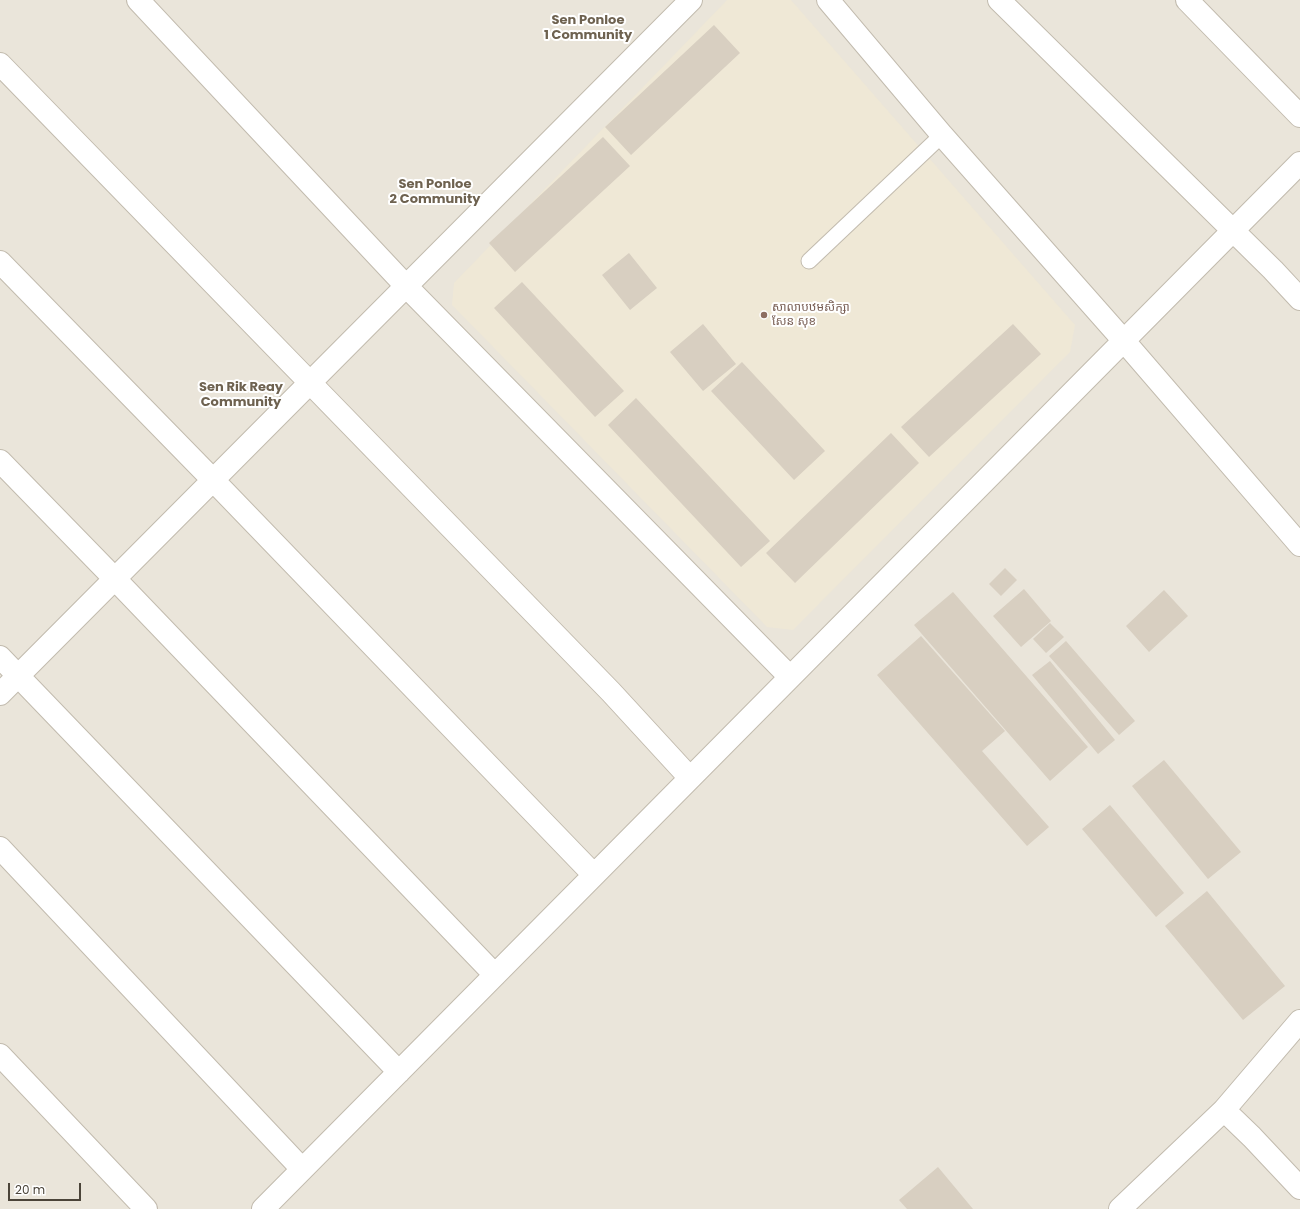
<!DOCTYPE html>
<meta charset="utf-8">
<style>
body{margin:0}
#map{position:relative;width:1300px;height:1209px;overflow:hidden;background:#f6f3ec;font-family:Poppins,sans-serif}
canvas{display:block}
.scale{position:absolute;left:8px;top:1183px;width:73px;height:18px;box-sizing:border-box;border:2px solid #4b4439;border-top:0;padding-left:5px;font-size:12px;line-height:14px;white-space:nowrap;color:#4b4439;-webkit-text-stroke:3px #fff;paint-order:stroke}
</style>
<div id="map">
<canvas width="1300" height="1209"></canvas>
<div class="scale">20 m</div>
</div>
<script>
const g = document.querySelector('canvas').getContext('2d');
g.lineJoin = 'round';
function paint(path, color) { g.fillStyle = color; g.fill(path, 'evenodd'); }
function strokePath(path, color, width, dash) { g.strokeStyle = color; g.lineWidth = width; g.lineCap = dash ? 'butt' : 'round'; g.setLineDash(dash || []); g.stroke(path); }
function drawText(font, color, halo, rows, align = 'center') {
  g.font = font + ' Poppins,"Noto Sans Khmer",sans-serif'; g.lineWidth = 4; g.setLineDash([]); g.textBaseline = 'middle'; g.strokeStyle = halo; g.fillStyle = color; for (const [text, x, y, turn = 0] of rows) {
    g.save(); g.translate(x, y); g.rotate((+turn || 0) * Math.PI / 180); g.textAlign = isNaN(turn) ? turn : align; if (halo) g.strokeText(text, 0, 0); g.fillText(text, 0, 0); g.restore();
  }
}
paint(new Path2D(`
 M0,0H1300V1209H0Z`), '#eae5da');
paint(new Path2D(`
 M727,0H791L1075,325L1070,352L793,630L767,627L452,305L454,283Z`), '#efe8d6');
paint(new Path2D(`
 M714,25L740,53L631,155L605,127Z
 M603,137L630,166L515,272L489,243Z
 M629,253L657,288L630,310L602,275Z
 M522,282L624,391L595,417L494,308Z
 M703,324L736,364L703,391L670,352Z
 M1013,324L1041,354L929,457L901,427Z
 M742,362L825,451L794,480L711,391Z
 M636,398L770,541L741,567L608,425Z
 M891,433L919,463L795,583L766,553Z
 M1005,568L1017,580L1001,596L989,584Z
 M1024,589L1051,621L1021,647L993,616Z
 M1164,590L1188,616L1149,652L1126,626Z
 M953,592L1088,747L1050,781L914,625Z
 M1050,623L1064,637L1046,653L1033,639Z
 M921,636L1005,731L982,751L1049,827L1027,846L877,675Z
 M1066,641L1135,721L1119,735L1049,656Z
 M1050,661L1115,740L1098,754L1032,675Z
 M1164,760L1241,852L1208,879L1132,786Z
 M1110,805L1184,893L1156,917L1082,829Z
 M1207,891L1285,986L1243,1020L1165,926Z
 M938,1167L973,1209H907L899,1200Z`), '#d8cfc1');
const lane = new Path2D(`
 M809,261L942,135`);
const street = new Path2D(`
 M138,0L406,286L790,677
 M828,0L942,135L1124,341L1300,545
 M999,0L1273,270L1300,299
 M1187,0L1300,116
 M0,64L611,692L690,778
 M0,262L213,480L594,875
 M0,461L115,579L495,975
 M0,657L399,1072
 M0,694L691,0
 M0,848L302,1169
 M0,1055L146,1209
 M1224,1110L1252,1137L1300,1188
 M263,1209L1300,163
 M1120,1209L1224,1110L1300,1021`);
strokePath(lane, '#c2bbae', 17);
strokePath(street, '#c2bbae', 24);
strokePath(lane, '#fff', 15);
strokePath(street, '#fff', 22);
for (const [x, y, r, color] of [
 [764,315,4,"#8d6e63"]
]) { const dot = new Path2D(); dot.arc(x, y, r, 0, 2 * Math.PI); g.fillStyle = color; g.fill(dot); strokePath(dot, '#fff', 1.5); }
drawText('12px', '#785e54', '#fff', [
 ["សាលាបឋមសិក្សា",772,308],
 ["សែន សុខ",772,322]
], 'left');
drawText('bold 13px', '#6e6250', '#fff', [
 ["Sen Ponloe",588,21],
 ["1 Community",588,36],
 ["Sen Ponloe",435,185],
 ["2 Community",435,200],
 ["Sen Rik Reay",241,388],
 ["Community",241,403]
]);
</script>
